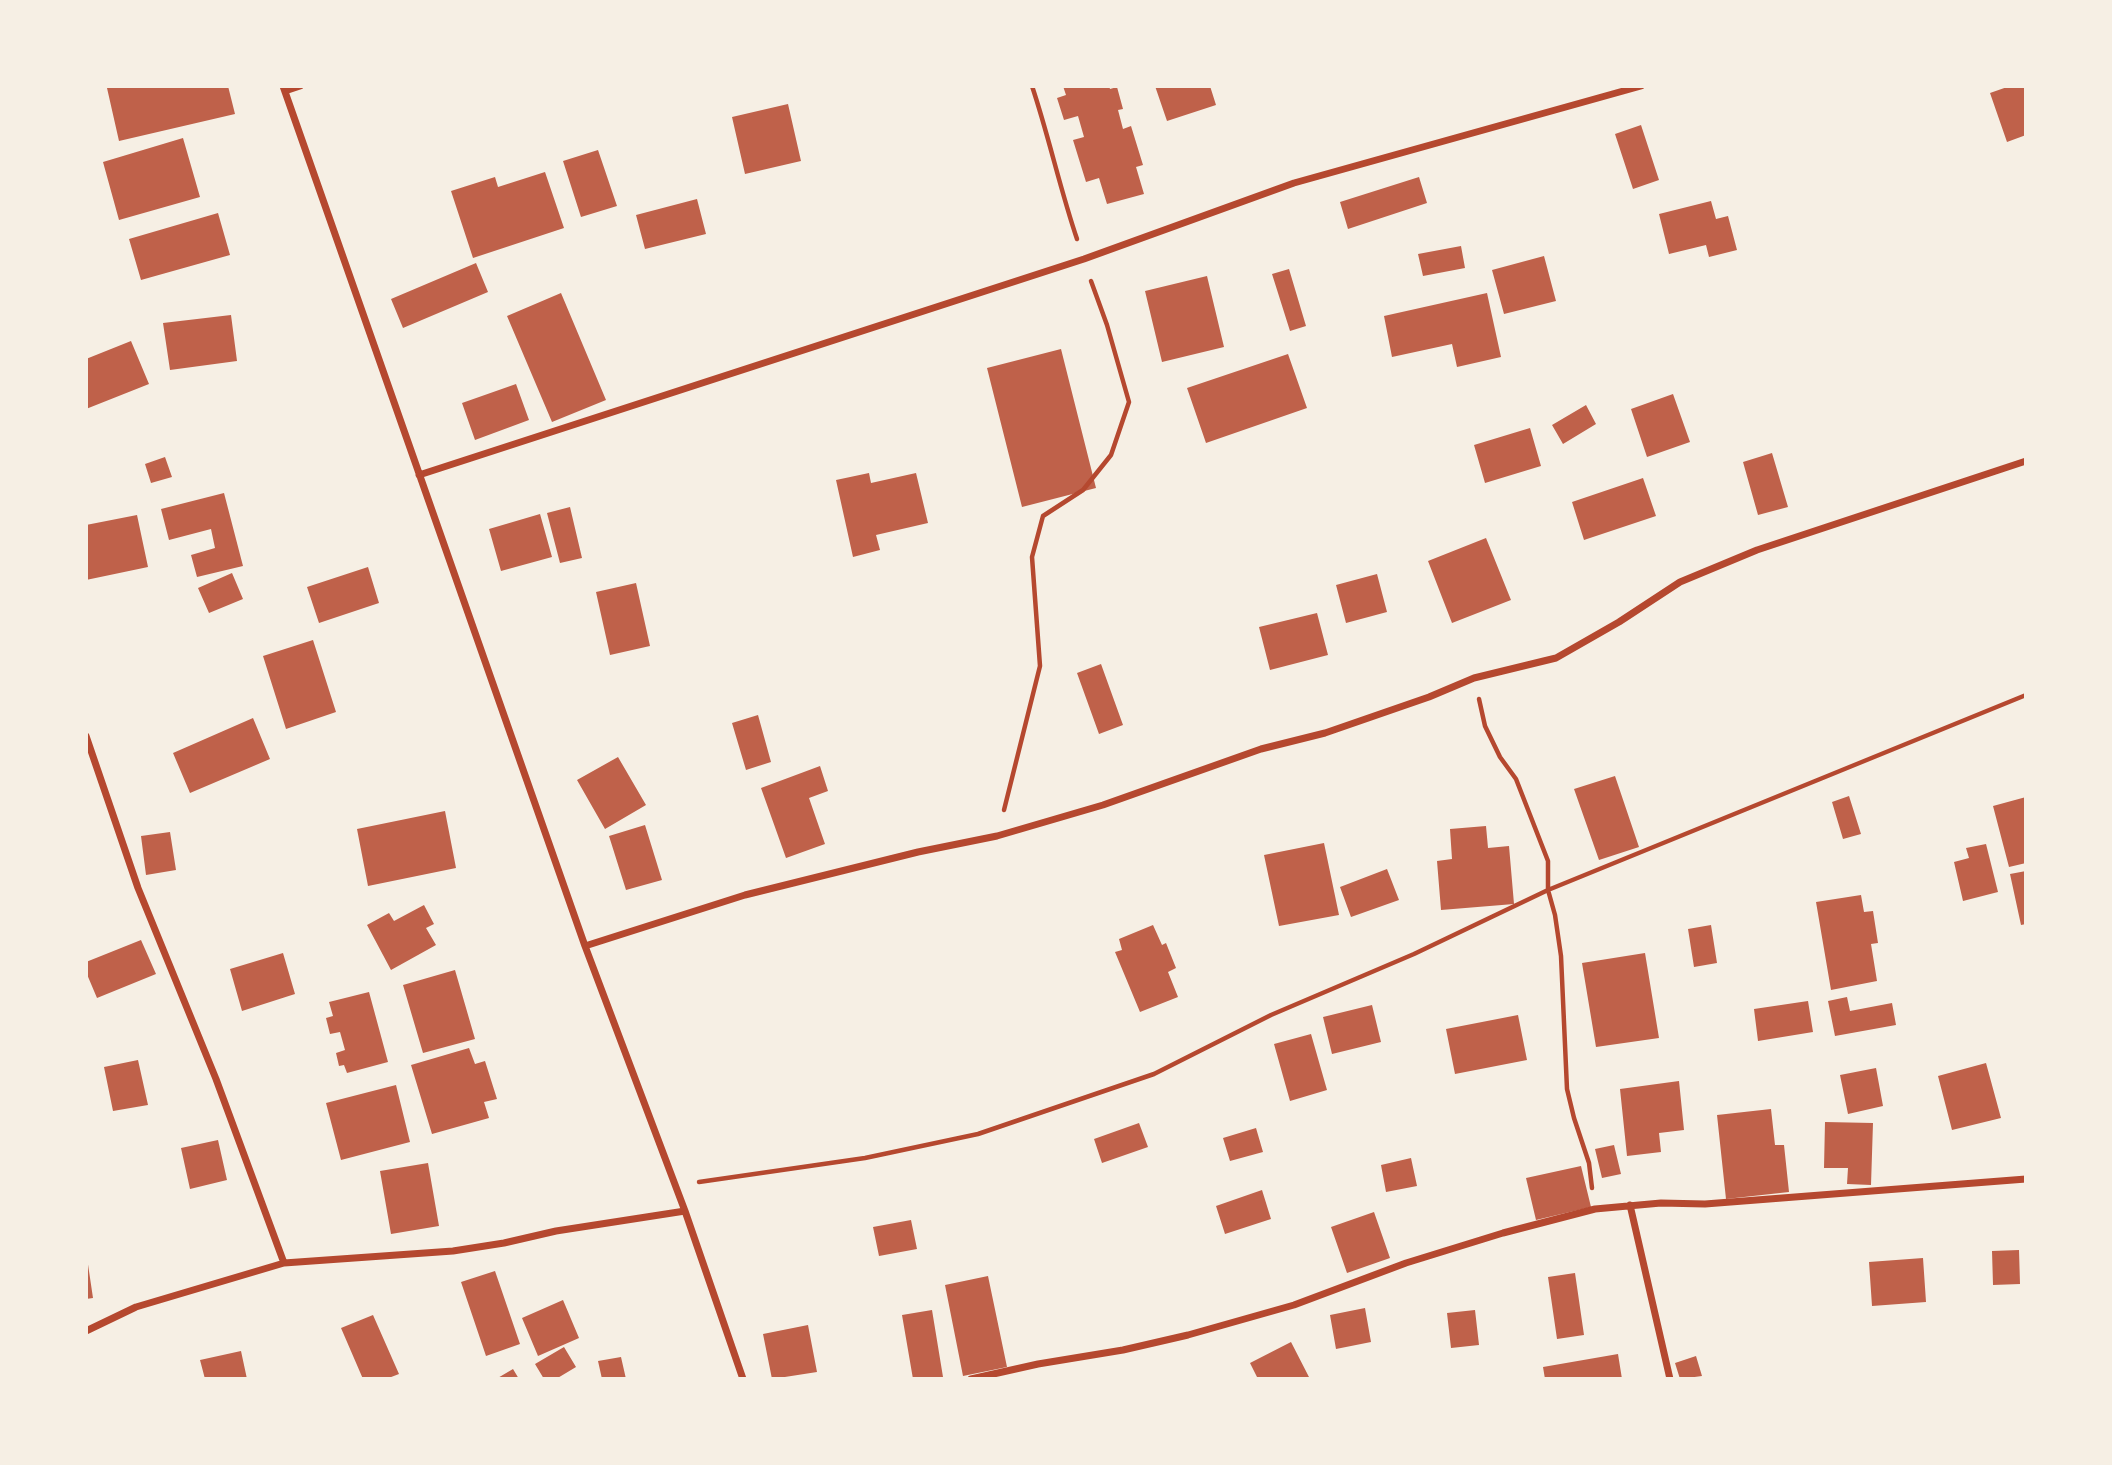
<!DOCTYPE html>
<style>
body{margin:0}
#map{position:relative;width:2112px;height:1465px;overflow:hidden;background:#f6efe4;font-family:"Nunito Sans",sans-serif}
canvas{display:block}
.frame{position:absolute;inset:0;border:88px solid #f6efe4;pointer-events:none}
</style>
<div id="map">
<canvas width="2112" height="1465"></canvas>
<div class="frame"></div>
</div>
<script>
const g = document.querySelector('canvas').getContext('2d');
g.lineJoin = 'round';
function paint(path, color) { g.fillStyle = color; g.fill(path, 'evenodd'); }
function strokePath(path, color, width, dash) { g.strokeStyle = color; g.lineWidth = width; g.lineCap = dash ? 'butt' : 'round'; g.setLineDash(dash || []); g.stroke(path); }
paint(new Path2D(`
 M118,86H228L235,114L119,141L107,88Z
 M1063,86H1109L1110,89L1117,87L1123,109L1118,110L1123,129L1131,126L1143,165L1136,167L1144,194L1107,204L1099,178L1086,182L1073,140L1084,137L1078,116L1064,120L1057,98L1066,95Z
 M1155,86H1210L1216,105L1167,121Z
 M2010,86H2026V135L2007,142L1990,93Z
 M788,104L801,161L745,174L732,117Z
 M1641,125L1659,180L1633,189L1615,134Z
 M183,138L200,197L119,220L103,162Z
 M598,150L617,206L581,217L563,161Z
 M545,172L564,228L473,258L451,191L495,177L498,187Z
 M1419,177L1427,203L1348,229L1340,202Z
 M697,199L706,234L645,249L636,215Z
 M1711,201L1716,219L1728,216L1737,250L1709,257L1706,245L1669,254L1659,214Z
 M218,213L230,255L141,280L129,239Z
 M1461,246L1465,268L1423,276L1418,254Z
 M1544,256L1556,301L1504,314L1492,270Z
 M476,263L488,292L403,328L391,299Z
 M1289,269L1306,326L1290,331L1272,274Z
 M1207,276L1224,347L1162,362L1145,291Z
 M561,293L606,400L552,422L507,316Z
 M1487,293L1501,357L1457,367L1452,344L1392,357L1384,316Z
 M231,315L237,361L170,370L163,323Z
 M131,341L149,384L86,409V359Z
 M1061,349L1096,488L1022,507L987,368Z
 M1288,354L1307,408L1206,443L1187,388Z
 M516,384L529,420L475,440L462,403Z
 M1673,394L1690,442L1647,457L1631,409Z
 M1586,405L1596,424L1563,444L1552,425Z
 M1530,428L1541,466L1485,483L1474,445Z
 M1772,453L1788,507L1758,515L1743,462Z
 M165,457L172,477L151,483L145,464Z
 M869,473L871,483L916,473L928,523L876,535L880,550L853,557L836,480Z
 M1643,478L1656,516L1584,540L1572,502Z
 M224,493L243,566L197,577L191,555L215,548L211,529L169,540L161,509Z
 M570,507L582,558L560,563L547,513Z
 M540,514L552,557L501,571L489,529Z
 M137,515L148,567L86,580V525Z
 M1486,538L1511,600L1452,623L1428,561Z
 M368,567L379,603L319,623L307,587Z
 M232,573L243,599L209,613L198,588Z
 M1377,574L1387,612L1346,623L1336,585Z
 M636,583L650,646L610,655L596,592Z
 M1317,613L1328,655L1270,670L1259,627Z
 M313,640L336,712L286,729L263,656Z
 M1101,664L1123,725L1099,734L1077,673Z
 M758,715L771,762L746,770L732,723Z
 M253,718L270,759L190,793L173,753Z
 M618,757L646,805L605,829L577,780Z
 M820,766L828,791L809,798L825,844L786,858L761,788Z
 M1615,776L1639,847L1599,860L1574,789Z
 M1849,796L1861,834L1843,839L1832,802Z
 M2026,797V863L2009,867L1993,806Z
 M445,811L456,868L368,886L357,829Z
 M645,825L662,880L626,890L609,836Z
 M1486,826L1488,848L1509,846L1514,904L1441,910L1437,861L1452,859L1450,829Z
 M170,832L176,870L146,875L141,836Z
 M1324,843L1339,915L1279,926L1264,855Z
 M1986,844L1998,892L1963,901L1954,862L1969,858L1966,848Z
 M1387,869L1399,900L1351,917L1340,887Z
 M2026,871V924L2021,925L2010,874Z
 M1861,895L1864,912L1873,911L1878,943L1871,944L1877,981L1831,990L1816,902Z
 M424,905L434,924L426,928L436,945L391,970L367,925L389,913L394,921Z
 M1153,925L1162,945L1166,943L1176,968L1168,972L1178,997L1140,1012L1115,952L1122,950L1119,939Z
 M1711,925L1717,963L1694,967L1688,929Z
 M141,940L156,974L97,998L86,972V962Z
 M283,953L295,994L242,1011L230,969Z
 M1645,953L1659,1038L1596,1047L1582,963Z
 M455,970L475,1039L423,1053L403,985Z
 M369,992L388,1062L347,1073L344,1065L339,1066L336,1053L345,1050L340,1032L330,1034L326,1018L333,1016L329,1002Z
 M1847,997L1850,1011L1892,1003L1896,1025L1835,1036L1828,1001Z
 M1808,1001L1813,1032L1758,1041L1754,1009Z
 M1372,1005L1381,1042L1332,1054L1323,1017Z
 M1518,1015L1527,1060L1455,1074L1446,1029Z
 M1311,1034L1327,1090L1290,1101L1274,1044Z
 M469,1048L475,1064L485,1061L497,1099L484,1102L489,1118L432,1134L411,1065Z
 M138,1060L148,1105L113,1111L104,1067Z
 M1986,1063L2001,1118L1952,1130L1938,1076Z
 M1876,1068L1883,1106L1848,1114L1840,1075Z
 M1679,1081L1684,1130L1659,1133L1661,1152L1627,1156L1620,1089Z
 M396,1085L410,1142L341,1160L326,1103Z
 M1771,1109L1775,1145H1784L1789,1192L1726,1199L1717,1115Z
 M1825,1122L1873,1123L1871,1185L1847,1184L1848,1168H1824Z
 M1139,1123L1148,1147L1102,1163L1094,1139Z
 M1256,1128L1263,1152L1230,1161L1223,1138Z
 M218,1140L227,1180L190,1189L181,1148Z
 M1614,1145L1621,1174L1602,1178L1595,1149Z
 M1411,1158L1417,1186L1386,1192L1381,1165Z
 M428,1163L439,1226L391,1234L380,1171Z
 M1581,1166L1591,1207L1536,1220L1526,1178Z
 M1262,1190L1271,1219L1225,1234L1216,1206Z
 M1374,1212L1390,1258L1347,1273L1331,1227Z
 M911,1220L917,1249L879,1256L873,1227Z
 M2019,1250L2020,1284L1993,1285L1992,1251Z
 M86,1251L93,1298L86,1299Z
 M1923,1258L1926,1302L1872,1306L1869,1262Z
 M495,1271L520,1344L486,1356L461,1282Z
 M1575,1273L1584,1335L1557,1339L1548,1277Z
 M988,1276L1007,1367L963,1376L945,1285Z
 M563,1300L579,1338L538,1356L522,1318Z
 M1365,1308L1371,1342L1336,1349L1330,1315Z
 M932,1310L943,1377L913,1379L902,1315Z
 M1475,1310L1479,1345L1451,1348L1447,1313Z
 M373,1315L399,1374L386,1379H363L341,1328Z
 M808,1325L817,1372L772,1379L763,1334Z
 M1291,1342L1310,1379H1258L1250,1363Z
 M564,1347L576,1367L556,1379H544L535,1364Z
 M241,1351L247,1379H205L200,1360Z
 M1618,1354L1622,1379H1545L1543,1367Z
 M1696,1356L1702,1376L1680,1379L1675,1363Z
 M621,1357L626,1379H602L598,1361Z
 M513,1369L519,1379H496Z`), '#bf614a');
strokePath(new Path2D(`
 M1032,86C1049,137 1060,189 1077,239
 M1479,699L1485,726L1500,757L1516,779L1548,861V890L1555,915L1561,956L1567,1089L1574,1118L1589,1163L1592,1188
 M1004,810L1040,666L1032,557L1043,516L1083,490L1111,455L1129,402L1107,325L1091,281
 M699,1182L865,1158L978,1134L1154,1074L1271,1015L1414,954L1548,890L2026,695`), '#b5482f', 4.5);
strokePath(new Path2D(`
 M283,86L585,946L685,1211L743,1379
 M285,91L300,86
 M419,475L1084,259L1294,183L1641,86
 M86,736L138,888L216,1079L284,1263
 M585,946L745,895L918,852L997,836L1103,805L1261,749L1325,733L1429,697L1474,678L1556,658L1619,622L1680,582L1757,550L2026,461
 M1630,1205L1670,1379
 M86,1331L136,1307L284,1263L453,1251L504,1243L556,1231L685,1211
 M971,1379L1038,1364L1123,1350L1188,1335L1294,1305L1406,1263L1503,1233L1595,1209L1661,1203L1705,1204L2026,1179`), '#b5482f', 7);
</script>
